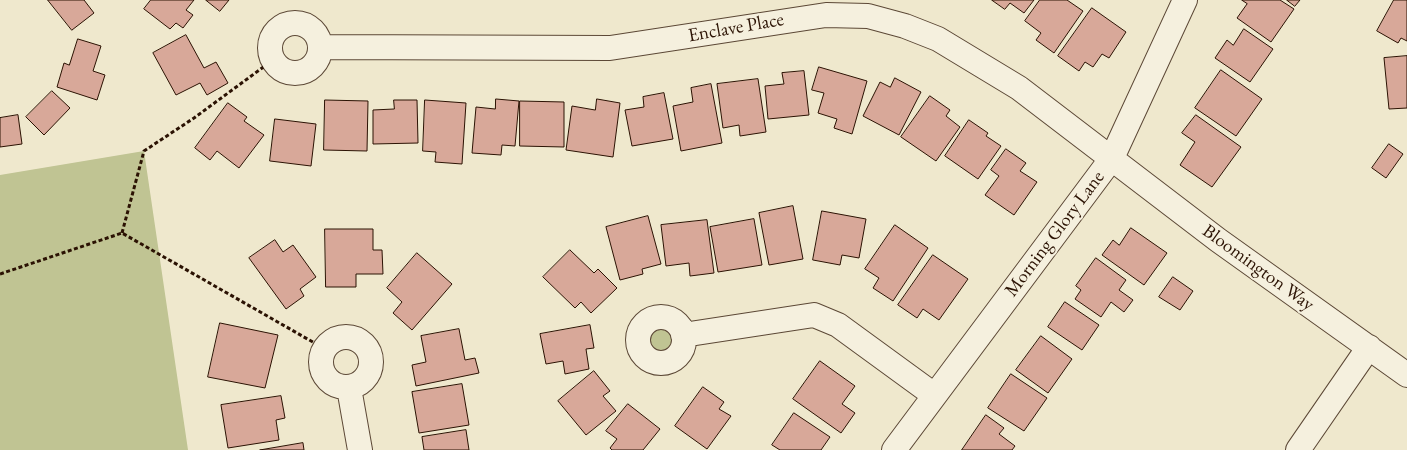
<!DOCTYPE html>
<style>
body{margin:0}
canvas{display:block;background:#efe8cd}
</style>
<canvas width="1407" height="450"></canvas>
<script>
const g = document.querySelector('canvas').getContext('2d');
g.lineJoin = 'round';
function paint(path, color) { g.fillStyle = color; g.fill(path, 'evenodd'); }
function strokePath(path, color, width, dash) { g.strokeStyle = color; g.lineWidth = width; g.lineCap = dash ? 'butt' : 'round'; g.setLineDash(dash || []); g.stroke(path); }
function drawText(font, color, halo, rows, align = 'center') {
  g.font = font + ' "EB Garamond",serif'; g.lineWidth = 4; g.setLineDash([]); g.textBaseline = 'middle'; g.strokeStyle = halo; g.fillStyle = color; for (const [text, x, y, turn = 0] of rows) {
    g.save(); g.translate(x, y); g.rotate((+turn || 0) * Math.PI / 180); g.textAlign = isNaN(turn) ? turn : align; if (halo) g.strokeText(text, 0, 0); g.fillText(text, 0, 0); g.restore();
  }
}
paint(new Path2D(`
 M144,151L188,450H0V175Z
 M650 339a11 11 0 1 1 22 0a11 11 0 1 1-22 0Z`), '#c0c493');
const building = new Path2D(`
 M48,0H84L94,13L72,30Z
 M151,0H194L186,10L193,15L183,28L176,23L170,29L144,9Z
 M206,0H229L220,11Z
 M992,0H1034L1024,13L1010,3L1005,9Z
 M1040,0H1067L1083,11L1054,53L1036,40L1041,33L1025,21Z
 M1242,0H1280L1294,9L1271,42L1237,18L1247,4Z
 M1287,0H1300L1295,6Z
 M1394,0H1407V41L1401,38L1398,43L1377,31Z
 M1092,8L1126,32L1109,58L1102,54L1093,67L1085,62L1079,71L1058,56Z
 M1244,29L1273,49L1250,82L1215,58L1227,40L1233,45Z
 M186,35L204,68L216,62L228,83L207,95L200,83L176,95L153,53Z
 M78,39L101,46L93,71L105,75L97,100L57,87L64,63L69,65Z
 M1407,56V108L1389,109L1384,58Z
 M819,67L867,81L852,134L834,128L837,119L818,113L824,93L812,90Z
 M1221,70L1262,99L1236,136L1195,108Z
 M804,71L809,115L768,119L765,86L784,84L782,73Z
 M895,78L921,92L899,135L863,116L880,82L890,87Z
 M758,79L766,132L740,136L739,125L723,128L717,84Z
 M711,84L722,143L681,151L673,106L693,102L691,88Z
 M52,91L70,108L44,135L26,117Z
 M664,93L673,139L632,146L625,110L644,107L643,97Z
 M930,96L950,110L946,116L960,127L936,161L901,137Z
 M496,99L519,101L515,146L502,145L501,155L472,153L476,107L495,109Z
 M597,99L620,103L613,157L566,150L572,106L595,110Z
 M325,100L368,101L367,151L324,150Z
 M394,100H417L418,143L373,144V110L394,109Z
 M425,100L466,103L462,164L435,162L436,152L423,151Z
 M520,101L564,102V147L520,146Z
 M228,103L247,117L244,121L264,135L239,168L217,151L210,160L195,148Z
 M18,115L22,144L0,147V118Z
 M1196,115L1241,147L1212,187L1180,165L1195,142L1182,133Z
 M275,119L316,124L311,166L270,161Z
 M969,120L988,133L986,136L1001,146L978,179L945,156Z
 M1389,144L1403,154L1386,178L1372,168Z
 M1006,149L1026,163L1020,171L1037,182L1014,215L985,195L999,176L991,170Z
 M793,206L803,259L769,265L759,213Z
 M822,211L866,219L859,258L842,255L840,265L813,260Z
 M648,216L661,264L642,269L643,274L620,280L606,227Z
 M754,219L762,265L718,272L710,227Z
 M707,220L714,273L690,276L689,263L666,266L661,225Z
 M895,225L928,248L893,301L873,288L879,278L865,269Z
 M1131,228L1167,253L1144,285L1102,255L1113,240L1119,245Z
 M325,229H373V250H382L383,274H356V287H326Z
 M275,240L283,252L293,245L316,277L300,289L304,296L286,309L249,258Z
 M570,250L594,273L598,269L617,288L591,313L581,302L575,308L543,277Z
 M417,253L452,284L412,330L393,313L402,302L387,288Z
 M933,255L968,279L939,320L923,309L917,318L898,305Z
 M1096,258L1126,280L1119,290L1133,300L1124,312L1111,302L1101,317L1075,299L1081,290L1076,286Z
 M1173,277L1193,291L1180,310L1159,297Z
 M1065,302L1099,325L1082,350L1048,327Z
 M220,323L278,335L265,388L208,377Z
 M590,325L594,348L586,349L589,369L565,374L563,361L546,364L540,334Z
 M459,329L465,360L475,358L479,373L416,386L412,365L426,362L421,336Z
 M1041,336L1072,359L1048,393L1016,370Z
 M820,361L855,386L842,404L855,413L841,433L793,399Z
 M594,371L610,391L603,396L616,411L586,435L558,401Z
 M1011,374L1047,398L1024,431L988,408Z
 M462,384L469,425L419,433L412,392Z
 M703,387L724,402L719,409L731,416L707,449L675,426Z
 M281,396L285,418L276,420L279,440L228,448L221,405Z
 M628,404L660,429L643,450H612L610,448L617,439L606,431Z
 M794,413L830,437L821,450H780L772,445Z
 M986,415L1004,428L999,434L1015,446L1012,450H962Z
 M466,430L469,450H424L422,437Z
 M303,443L304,450H260Z`);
paint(building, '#d8a899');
strokePath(building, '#2b1203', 1);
const street = new Path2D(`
 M270 48a25 25 0 1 1 50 0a25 25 0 1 1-50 0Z
 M320,47L610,48L826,15L868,16L905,26L938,39L1019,88L1218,240L1407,375
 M638 340a23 23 0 1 1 46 0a23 23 0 1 1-46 0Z
 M683,335L814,315L838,325L934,395
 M321 362a25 25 0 1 1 50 0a25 25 0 1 1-50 0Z
 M349,388L360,450
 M894,450L1112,158L1185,0
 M1298,450L1369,347`);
strokePath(street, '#5c4836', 26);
strokePath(new Path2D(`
 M122,233L144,151L194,118L273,60
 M0,274L122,233L325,349`), '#2b1203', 3, [4, 2.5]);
strokePath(street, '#f5f0de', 24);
drawText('19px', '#2b1203', '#f5f0de', [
 ["Enclave Place",736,28,-10],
 ["Morning Glory Lane",1055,234,-53],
 ["Bloomington Way",1258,268,36]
]);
</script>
